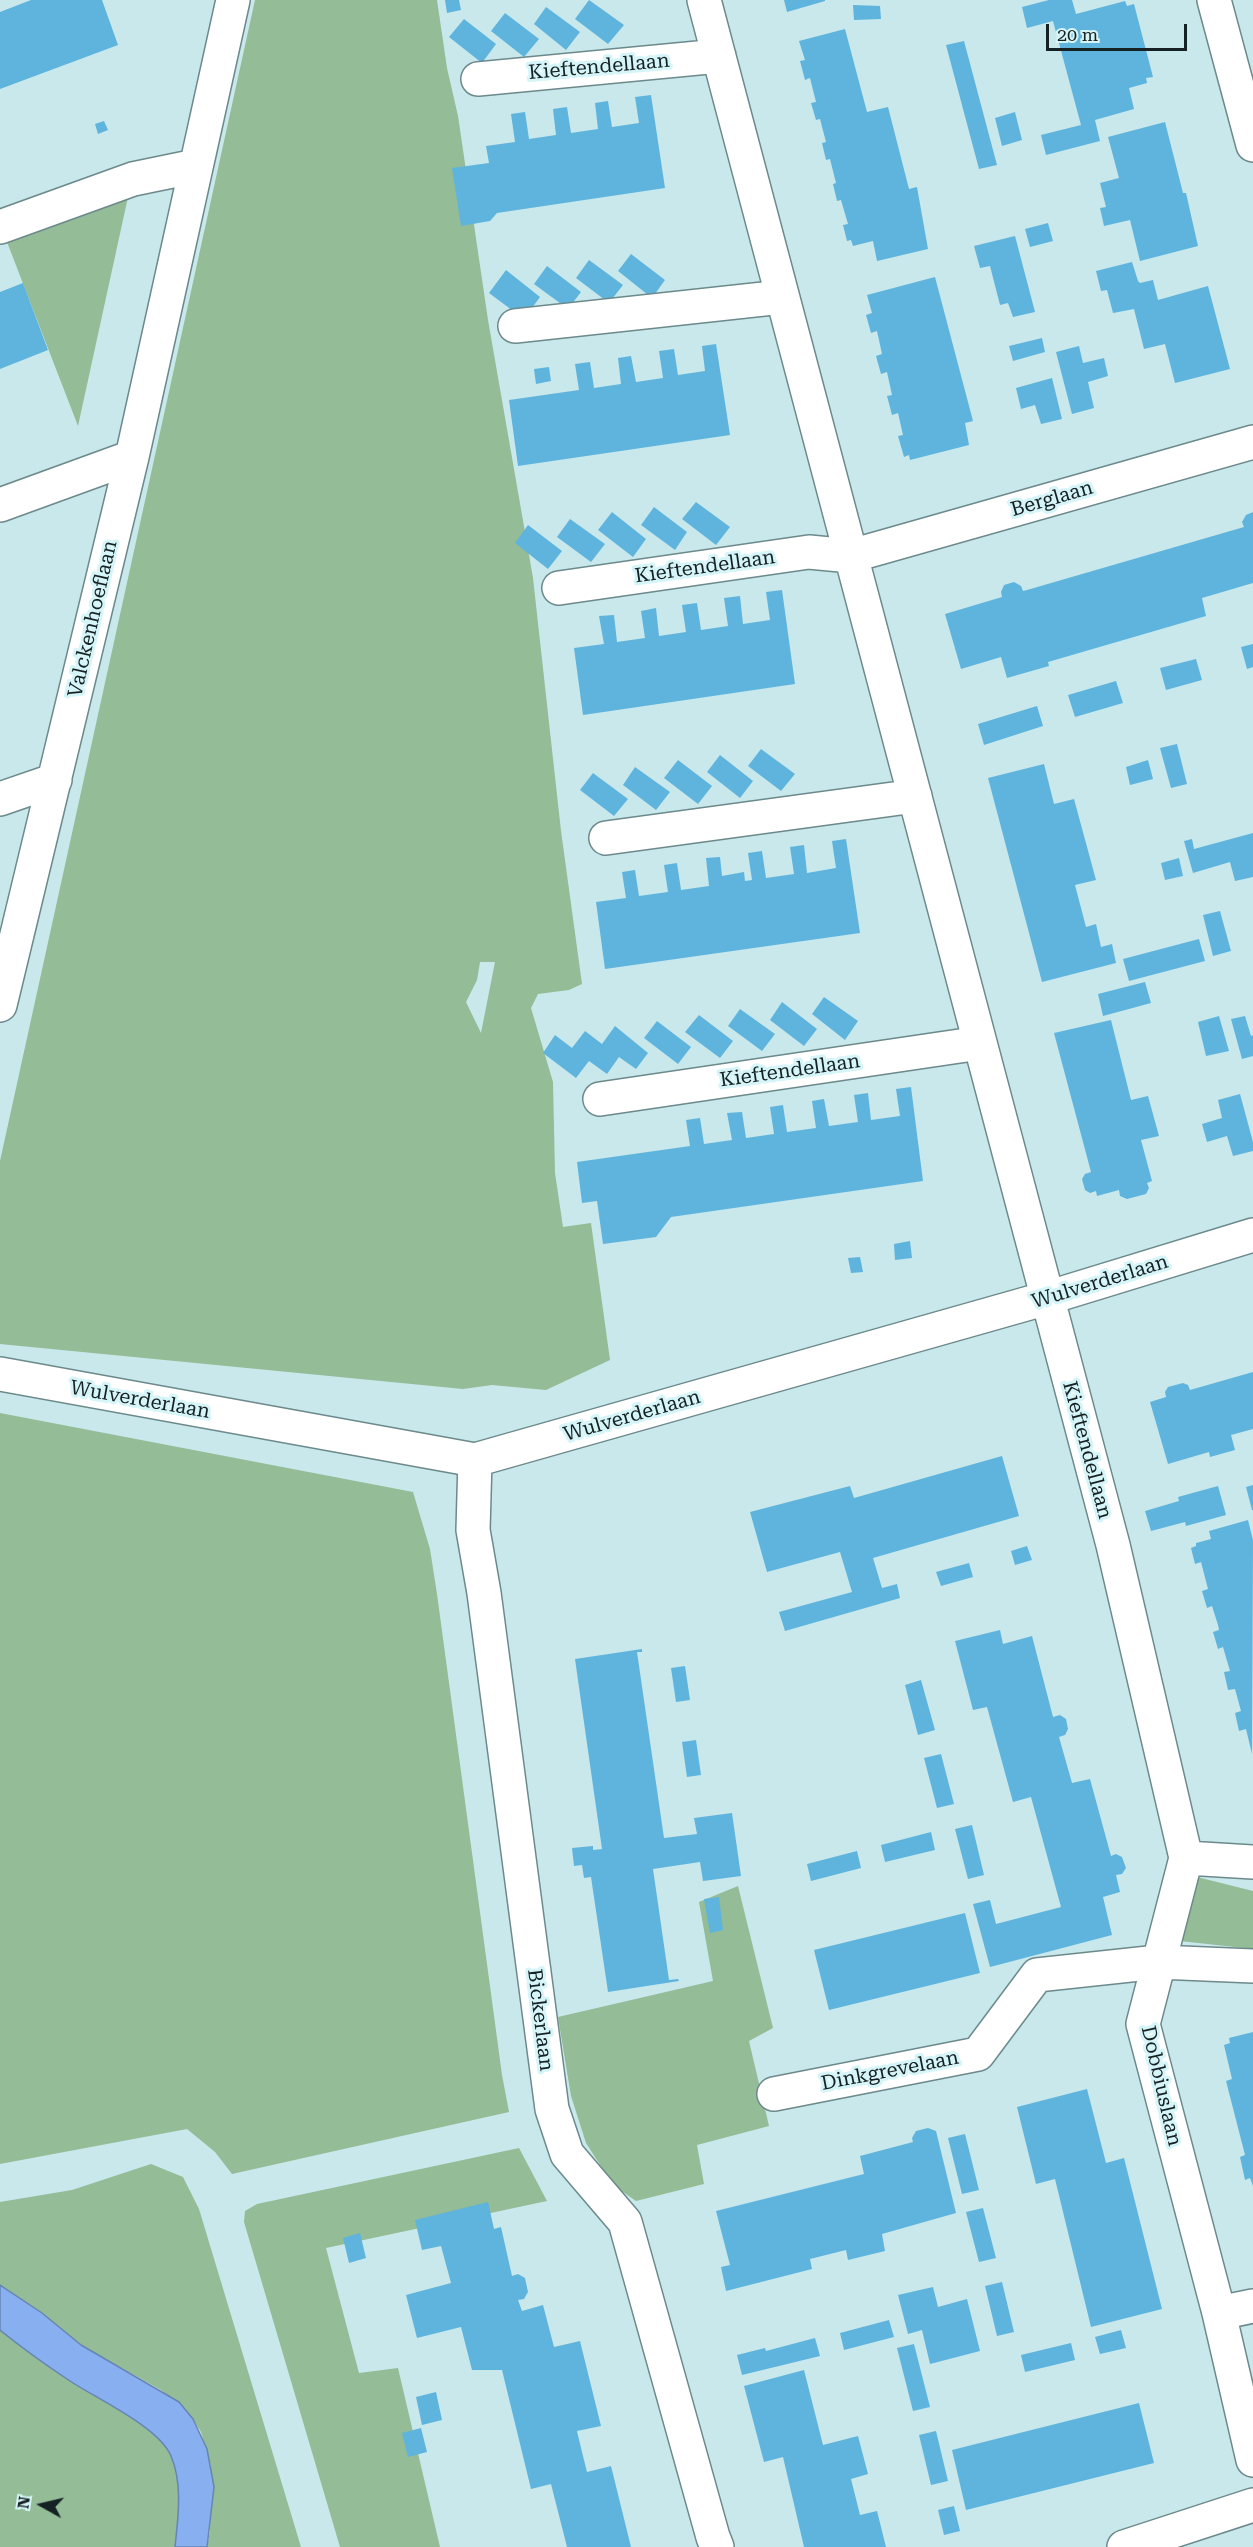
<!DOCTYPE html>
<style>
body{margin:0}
#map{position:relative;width:1253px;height:2547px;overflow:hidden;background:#c9e8eb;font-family:"Roboto Serif",serif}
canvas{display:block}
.north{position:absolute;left:12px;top:2475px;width:60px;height:60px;-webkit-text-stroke:4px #d6f5f8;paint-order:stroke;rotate:278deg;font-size:16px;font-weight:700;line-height:24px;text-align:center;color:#162123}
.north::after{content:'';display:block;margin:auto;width:21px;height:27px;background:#162123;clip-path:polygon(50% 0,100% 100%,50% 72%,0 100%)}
.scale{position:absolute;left:1046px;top:24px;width:141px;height:27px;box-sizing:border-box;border:3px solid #162123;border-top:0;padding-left:8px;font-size:18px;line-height:21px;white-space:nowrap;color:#162123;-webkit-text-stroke:4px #d6f5f8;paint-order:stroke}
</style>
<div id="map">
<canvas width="1253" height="2547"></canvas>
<div class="north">N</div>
<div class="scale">20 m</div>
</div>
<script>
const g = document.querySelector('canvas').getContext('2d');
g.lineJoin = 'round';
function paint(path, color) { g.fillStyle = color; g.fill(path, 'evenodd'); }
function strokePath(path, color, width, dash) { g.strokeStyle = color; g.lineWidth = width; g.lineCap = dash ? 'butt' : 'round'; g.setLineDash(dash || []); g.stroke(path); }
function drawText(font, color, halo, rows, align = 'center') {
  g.font = font + ' "Roboto Serif",serif'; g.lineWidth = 6; g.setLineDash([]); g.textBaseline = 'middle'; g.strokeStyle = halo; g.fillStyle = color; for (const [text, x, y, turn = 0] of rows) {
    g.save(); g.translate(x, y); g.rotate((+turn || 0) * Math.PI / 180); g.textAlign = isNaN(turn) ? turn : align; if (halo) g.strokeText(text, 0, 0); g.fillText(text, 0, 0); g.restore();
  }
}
paint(new Path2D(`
 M255,0H437L447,68L458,116L488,320L533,578L561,831L582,984L569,990L538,994L531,1008L553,1082L555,1173L563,1227L591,1223L610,1360L546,1390L492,1385L463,1389L0,1344V1161ZM480,962H495L481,1033L466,1002L477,980Z
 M128,197L78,426L7,242Z
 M0,1413L413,1492L430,1549L437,1594L502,2075L509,2112L232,2174L215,2152L187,2129L0,2164Z
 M1197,1877L1253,1891V1949L1180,1941Z
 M738,1886L773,2028L749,2041L769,2126L697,2145L704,2184L636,2201L613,2185L586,2143L571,2096L558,2017L713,1981L699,1902Z
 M519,2148L547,2201L326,2248L359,2373L398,2368L440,2547H340L244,2222L245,2211L257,2204Z
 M151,2164L183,2177L199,2209L301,2547H207L210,2531L211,2466L201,2432L193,2419L161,2390L81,2345L42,2313L0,2285V2202L72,2190Z
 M0,2330C22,2348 46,2365 70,2381C97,2399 159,2427 171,2456C183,2484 178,2518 175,2547H0Z`), '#93bc97');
const water = new Path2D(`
 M0,2285L42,2313L81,2345L179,2402L193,2419L207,2449L214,2487L207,2547H175C178,2518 183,2484 171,2456C159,2427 97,2399 70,2381C46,2365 22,2348 0,2330Z`);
paint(water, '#88b0f0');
strokePath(water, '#6685b2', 1.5);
paint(new Path2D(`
 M31,0H102L118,45L0,89V12Z
 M445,0H459L461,10L447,13Z
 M589,0L624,25L608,44L575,19Z
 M784,0H825V1L787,12Z
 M1049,0H1072L1076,14L1125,1L1127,6L1134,4L1153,77L1146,78L1147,83L1129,88L1134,109L1095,120L1100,141L1046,155L1041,135L1081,125L1053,21L1027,28L1022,7Z
 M853,5L880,6L881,19L854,20Z
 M546,7L580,32L566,50L534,24Z
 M505,13L539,39L524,57L491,31Z
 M464,19L496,44L482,63L449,37Z
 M845,29L867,112L888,107L909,189L917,187L928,249L877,261L873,241L853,246L851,240L847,241L843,225L848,224L841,200L837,201L833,184L836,183L830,159L826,160L822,143L826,142L820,119L816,120L811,103L816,102L810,78L805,80L800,61L805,60L799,41Z
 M964,41L997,165L979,169L946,45Z
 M651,95L665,188L497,213L490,221L461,226L452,168L489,163L486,146L515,142L511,114L525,112L529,139L556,135L553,109L567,107L571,133L598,129L595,103L608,101L612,127L639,123L635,97Z
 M1015,112L1022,140L1002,146L995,118Z
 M104,121L108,130L98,134L95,124Z
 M1165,122L1183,193H1186L1198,246L1140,261L1130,220L1104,226L1100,208L1106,207L1100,183L1119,178L1108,137Z
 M1048,223L1053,241L1030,247L1025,229Z
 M1015,236L1035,312L1013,317L1008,303L1000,305L990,266L980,268L974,246Z
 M631,254L665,280L652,298L618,271Z
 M589,260L623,285L609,303L576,278Z
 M1132,262L1138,281L1140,283L1153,280L1158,300L1208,286L1230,369L1175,383L1165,344L1144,349L1134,309L1113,313L1107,290L1101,291L1096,271Z
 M547,266L581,292L568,309L534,284Z
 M506,270L540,297L524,319L489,293Z
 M935,277L973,421L965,423L969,445L910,460L909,455L904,457L898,436L903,435L898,413L892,415L887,396L892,395L887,372L881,374L876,356L882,354L877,331L871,333L866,315L872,313L867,295Z
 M23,283L48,350L0,369V292Z
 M1042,338L1045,352L1013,361L1009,346Z
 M716,344L730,435L518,466L509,400L579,390L575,364L590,362L594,388L621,384L618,358L631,356L636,382L663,378L659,351L674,349L678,375L705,371L702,346Z
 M1079,346L1083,363L1104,358L1108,376L1088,382L1094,408L1072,414L1056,352Z
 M549,367L551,381L536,384L534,369Z
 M1052,378L1062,419L1041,424L1035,405L1021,409L1016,388Z
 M696,502L730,527L716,545L682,519Z
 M654,507L687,532L675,550L641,525Z
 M612,512L646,539L633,557L598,530Z
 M1253,512V583L1202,598L1206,616L1048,662L1049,666L1007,678L1001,657L961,669L945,614L1002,597L1001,592L1004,585L1014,582L1021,586L1023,591L1027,590L1244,527L1242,522L1246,515Z
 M570,519L605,544L591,562L557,537Z
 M528,525L562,551L548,569L515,543Z
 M782,590L795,684L583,715L574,648L604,644L599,616L614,615L617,642L645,638L641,611L656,608L659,636L686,632L682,605L697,603L701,630L728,626L724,598L740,596L743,624L770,620L766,592Z
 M1253,644V667L1247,669L1241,647Z
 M1196,659L1202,680L1166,690L1160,668Z
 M1116,681L1123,703L1075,717L1068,695Z
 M1037,706L1043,726L984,745L978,724Z
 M1177,744L1187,784L1171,788L1160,748Z
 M761,749L795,774L781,791L748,766Z
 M720,755L753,781L740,798L707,772Z
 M678,760L712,786L698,804L664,778Z
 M1148,760L1153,779L1130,785L1126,767Z
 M1044,764L1054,804L1074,799L1096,880L1075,885L1086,927L1096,924L1101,947L1112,944L1116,963L1042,982L988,778Z
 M635,767L670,792L656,810L623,785Z
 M593,773L628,799L614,816L580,790Z
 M1253,833V877L1235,881L1230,862L1193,873L1184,841L1192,839L1194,849Z
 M846,839L860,933L605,969L596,902L626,898L622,872L635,870L639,896L668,892L664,865L677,863L681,890L709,886L706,858L720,857L722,876L744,872L745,881L752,880L748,853L762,851L766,878L794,874L790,847L804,845L807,873L836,868L832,841Z
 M1179,858L1183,876L1165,880L1161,863Z
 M1220,911L1231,951L1213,956L1203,915Z
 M1199,939L1205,961L1129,981L1123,959Z
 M1145,982L1151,1003L1103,1016L1098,994Z
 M824,997L858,1021L845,1040L812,1014Z
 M782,1002L817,1029L804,1046L770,1020Z
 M740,1009L775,1034L762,1051L728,1026Z
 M699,1015L733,1041L720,1058L685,1032Z
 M1219,1016L1229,1051L1206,1056L1198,1022Z
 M1245,1016L1251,1036L1253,1035V1056L1242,1059L1231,1019Z
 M1111,1020L1131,1100L1148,1096L1159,1136L1141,1140L1152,1181L1147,1183L1149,1188L1146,1194L1127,1199L1120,1196L1119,1190L1097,1196L1096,1191L1090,1193L1085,1190L1082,1179L1085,1174L1091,1172L1054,1033Z
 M657,1021L691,1047L678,1064L644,1038Z
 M615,1026L648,1053L636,1069L619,1057L607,1074L589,1061L576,1078L543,1053L555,1035L572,1048L585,1031L602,1044Z
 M911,1087L923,1181L671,1217L656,1237L603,1244L597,1201L582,1203L577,1162L690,1146L686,1120L700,1118L704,1144L732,1140L727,1113L742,1112L746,1138L774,1134L770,1107L783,1105L787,1132L816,1128L812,1101L824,1099L829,1126L858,1122L854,1095L868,1093L871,1120L900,1116L896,1089Z
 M1240,1094L1253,1142V1151L1233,1156L1227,1136L1207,1142L1202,1124L1222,1118L1218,1100Z
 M910,1241L912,1258L895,1260L894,1244Z
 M860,1257L863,1272L851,1273L848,1258Z
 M1253,1372V1429L1231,1435L1235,1450L1210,1457L1209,1452L1168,1464L1150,1402L1166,1397L1165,1392L1168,1387L1183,1383L1188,1385L1190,1390Z
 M1002,1456L1019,1516L873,1558L882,1588L897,1584L900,1598L785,1631L779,1612L852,1592L840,1552L767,1572L750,1512L850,1486L854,1498Z
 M1253,1485V1510H1252L1246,1487Z
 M1218,1486L1226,1515L1186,1526L1185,1522L1151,1531L1145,1511L1179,1501L1178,1497Z
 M1248,1520L1253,1540L1252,1754L1246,1729L1239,1731L1235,1713L1241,1711L1235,1689L1228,1690L1224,1672L1230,1671L1223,1647L1218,1649L1213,1632L1219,1630L1218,1625L1212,1606L1207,1608L1202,1591L1208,1589L1201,1562L1195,1564L1191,1548L1196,1546V1543L1211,1539L1209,1531Z
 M1027,1546L1032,1560L1015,1565L1011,1551Z
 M969,1563L973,1577L941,1586L936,1572Z
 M1000,1630L1003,1644L1032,1636L1053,1717L1060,1715L1066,1719L1068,1729L1065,1735L1059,1737L1072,1783L1090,1779L1111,1856L1116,1854L1122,1857L1126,1868L1122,1874L1116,1875L1120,1892L1103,1897L1112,1935L990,1967L973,1904L990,1900L996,1924L1061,1907L1031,1797L1013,1802L987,1707L973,1710L955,1641Z
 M642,1649V1652H637L664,1838L697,1834L694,1818L732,1813L741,1876L703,1881L700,1862L653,1869L669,1980L678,1979L679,1981L608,1992L591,1877L584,1878L582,1865L574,1866L572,1848L593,1846V1850L602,1849L575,1659Z
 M685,1666L690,1700L676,1702L671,1668Z
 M921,1680L935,1730L918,1735L905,1685Z
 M696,1740L701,1775L687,1777L682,1742Z
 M941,1754L954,1804L937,1808L924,1758Z
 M972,1825L984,1875L968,1879L955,1829Z
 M931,1832L935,1850L885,1862L881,1845Z
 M857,1851L861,1868L811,1881L807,1864Z
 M719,1897L723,1930L710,1933L704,1899Z
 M965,1913L980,1973L829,2010L814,1950Z
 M1253,2032V2186L1250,2178L1245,2180L1240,2157L1245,2155L1226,2081L1232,2079L1224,2045L1230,2043L1229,2038Z
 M1087,2089L1106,2163L1124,2158L1162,2309L1091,2327L1055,2179L1036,2184L1017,2107Z
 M928,2128L936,2131L956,2213L882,2234L885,2251L848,2260L846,2250L810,2259L812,2269L726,2291L721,2267L730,2265L716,2211L864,2174L860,2156L913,2142L912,2138L916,2131Z
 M965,2134L979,2190L962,2194L948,2138Z
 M488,2202L494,2229L501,2227L512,2276L518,2274L525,2278L528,2292L524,2299L518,2300L522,2311L543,2305L554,2347L580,2341L601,2426L577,2431L582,2452L587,2472L611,2466L631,2547H567L551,2484L531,2489L502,2370H472L461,2327L417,2338L406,2295L451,2283L441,2246L422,2250L415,2220Z
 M983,2208L996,2258L979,2262L966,2212Z
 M360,2233L366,2258L349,2263L343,2238Z
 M1002,2282L1014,2332L997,2336L985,2286Z
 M933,2287L938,2307L967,2299L980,2351L930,2364L922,2330L908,2334L898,2295Z
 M889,2320L894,2337L844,2350L840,2333Z
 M1121,2330L1126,2348L1100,2354L1095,2337Z
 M815,2338L820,2356L742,2375L737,2355L765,2348L766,2351Z
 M1071,2343L1075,2360L1025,2372L1021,2355Z
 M914,2344L930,2407L913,2411L897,2348Z
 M804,2370L823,2445L858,2436L868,2474L851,2479L860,2515L877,2511L886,2547H804L783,2457L764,2462L744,2386Z
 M436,2392L442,2420L422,2425L416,2397Z
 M1139,2403L1154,2463L966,2510L952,2450Z
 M421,2428L427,2452L408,2457L402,2433Z
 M936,2431L948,2481L931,2485L919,2435Z
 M954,2506L960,2531L944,2535L938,2510Z`), '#5eb4dd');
const minor = new Path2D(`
 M704,0L1113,1545L1186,1858L1143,2024L1219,2313L1253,2460
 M1214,0L1253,145
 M478,79L719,56
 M0,227L133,179L196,166
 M515,326L782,297
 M0,505L132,457
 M559,588L809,552L851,556L1253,442
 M0,799L55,780
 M606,838L915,796
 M0,1005L132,457L233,0
 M600,1099L980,1043
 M0,1374L475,1460L1047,1298L1253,1235
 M475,1460L473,1530L484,1593L552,2109L567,2154L625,2222L713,2537L717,2547
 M1186,1858L1253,1862
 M774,2094L978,2054L1037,1975L1158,1962L1253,1966
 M1219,2313L1253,2306
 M1124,2547L1253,2505`);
strokePath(minor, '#6c898b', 36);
strokePath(minor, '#fff', 33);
drawText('20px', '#162123', '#d6f5f8', [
 ["Kieftendellaan",599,67,-5],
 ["Berglaan",1052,499,-16],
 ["Kieftendellaan",705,567,-8],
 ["Valckenhoeflaan",93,619,-77],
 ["Kieftendellaan",790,1071,-8],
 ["Wulverderlaan",1100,1282,-17],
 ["Wulverderlaan",140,1400,10],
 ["Wulverderlaan",632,1416,-16],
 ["Kieftendellaan",1087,1450,75],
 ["Bickerlaan",540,2020,83],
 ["Dinkgrevelaan",890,2071,-11],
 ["Dobbiuslaan",1161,2086,77]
]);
</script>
